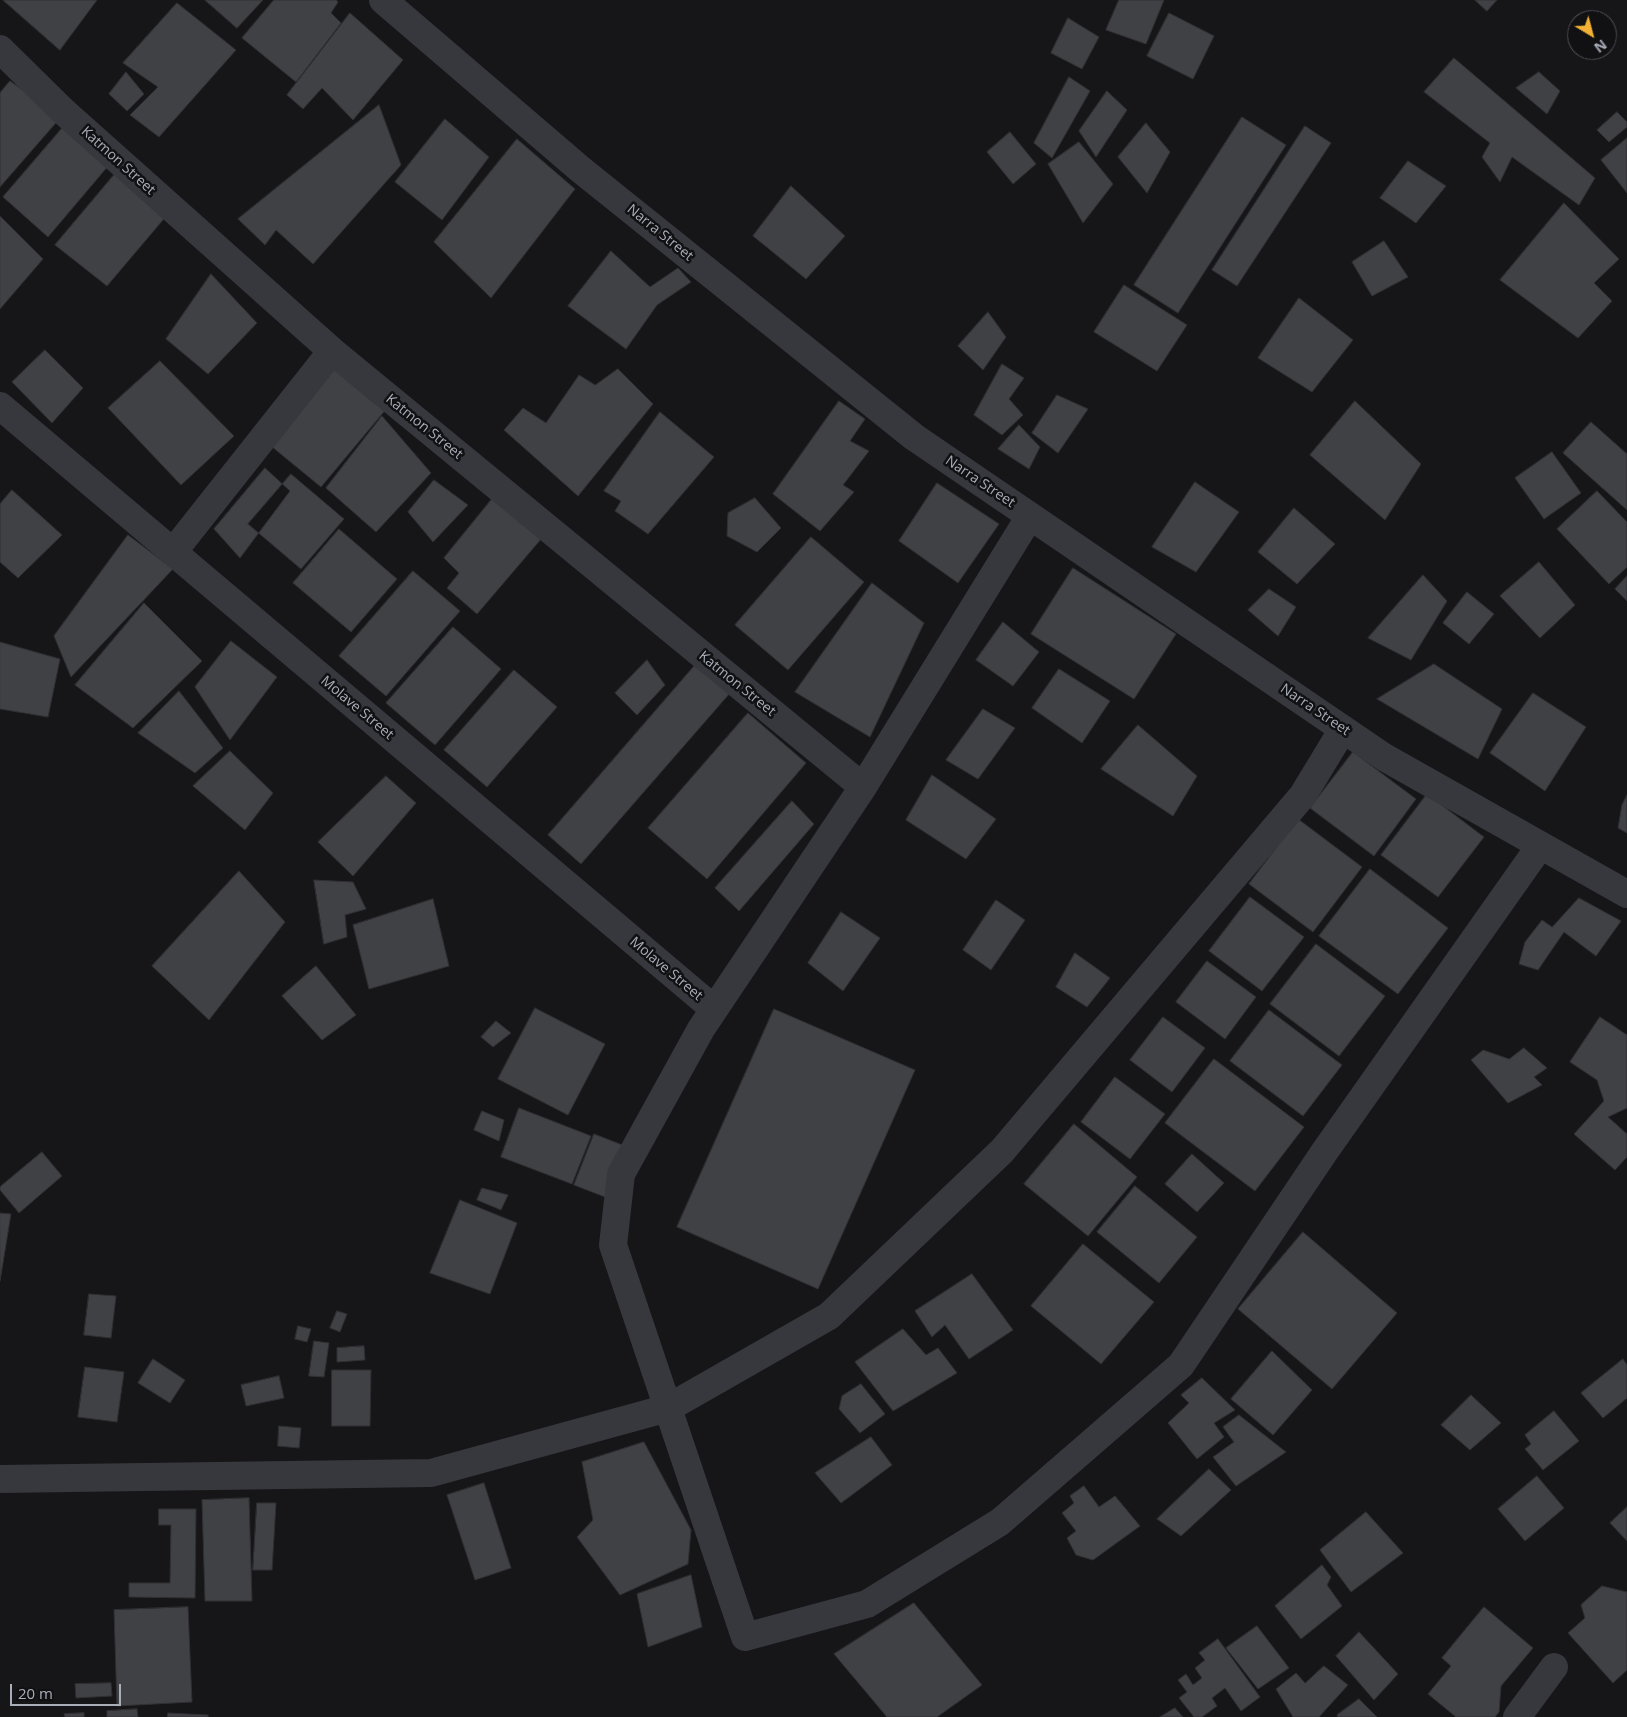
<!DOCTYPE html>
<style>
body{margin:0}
#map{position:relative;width:1627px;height:1717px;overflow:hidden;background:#161618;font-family:"Open Sans",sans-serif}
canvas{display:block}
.north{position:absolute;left:1567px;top:10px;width:50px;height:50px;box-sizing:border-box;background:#111113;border:1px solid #4d4f55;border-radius:50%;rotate:143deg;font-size:14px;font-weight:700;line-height:20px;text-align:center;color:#a8adb8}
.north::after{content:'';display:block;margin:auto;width:18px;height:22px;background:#f2b134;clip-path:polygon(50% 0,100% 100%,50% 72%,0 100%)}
.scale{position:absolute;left:10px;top:1684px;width:111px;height:22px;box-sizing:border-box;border:2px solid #a8adb8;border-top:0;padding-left:6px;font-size:15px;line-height:18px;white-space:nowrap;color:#a8adb8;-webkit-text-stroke:4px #111113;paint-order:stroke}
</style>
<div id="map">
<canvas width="1627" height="1717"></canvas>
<div class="north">N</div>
<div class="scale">20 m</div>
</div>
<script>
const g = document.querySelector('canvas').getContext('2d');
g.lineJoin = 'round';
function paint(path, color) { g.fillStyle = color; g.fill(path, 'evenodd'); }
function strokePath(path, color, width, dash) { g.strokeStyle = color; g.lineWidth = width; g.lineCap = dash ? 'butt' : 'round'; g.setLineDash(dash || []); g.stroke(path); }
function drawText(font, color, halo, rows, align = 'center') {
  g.font = font + ' "Open Sans",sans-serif'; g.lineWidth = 5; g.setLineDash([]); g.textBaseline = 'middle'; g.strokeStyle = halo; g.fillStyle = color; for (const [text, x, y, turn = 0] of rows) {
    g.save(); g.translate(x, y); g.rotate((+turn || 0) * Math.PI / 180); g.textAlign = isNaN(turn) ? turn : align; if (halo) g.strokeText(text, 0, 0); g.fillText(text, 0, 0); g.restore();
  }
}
const building = new Path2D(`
 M3,0H97L60,50Z
 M205,0H263L237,28Z
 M274,0H336L338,2L331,13L341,23L296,82L242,38Z
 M1119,0H1164L1146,44L1106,30Z
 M1475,0H1497L1487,11Z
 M177,3L236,50L159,137L130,115L158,87L123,63Z
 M350,13L403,60L353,120L322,88L303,109L287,95Z
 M1169,13L1214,36L1193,79L1147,56Z
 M1068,18L1099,37L1082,69L1051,53Z
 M1454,58L1595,178L1579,205L1512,157L1500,182L1482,157L1490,143L1424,92Z
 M126,72L144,94L127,111L109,94Z
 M1539,72L1560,91L1547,114L1516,88Z
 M1069,77L1090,91L1052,158L1034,143Z
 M10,81L61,117L0,187V93Z
 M1107,91L1127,110L1096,157L1079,131Z
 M379,105L401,165L313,264L276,230L265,245L238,219Z
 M1617,112L1627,122V127L1609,142L1597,130Z
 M1242,117L1286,145L1178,313L1134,285Z
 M70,119L109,165L48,237L3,197Z
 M445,119L489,157L442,220L395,182Z
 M1146,123L1170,152L1147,193L1118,157Z
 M1305,126L1331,143L1237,286L1212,270Z
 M1010,132L1036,164L1013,184L987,152Z
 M1627,138V193L1601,160Z
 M517,139L575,189L491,298L434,242Z
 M1079,142L1113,184L1083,223L1048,164Z
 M1408,161L1446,186L1416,223L1380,198Z
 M119,169L168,214L107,286L55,245Z
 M791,186L845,236L806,279L753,236Z
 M1564,203L1619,259L1594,283L1612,301L1578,338L1500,280Z
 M0,216L43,259L0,309Z
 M1384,241L1408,277L1372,296L1352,262Z
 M611,251L650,287L678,268L691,282L657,305L626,349L568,306Z
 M211,274L257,323L208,374L166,339Z
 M1124,285L1187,325L1157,371L1094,332Z
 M1299,298L1353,340L1312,392L1258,358Z
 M988,312L1006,337L983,370L958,346Z
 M45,350L83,388L52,423L12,382Z
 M160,361L234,436L181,485L108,408Z
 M1002,364L1024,378L1009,399L1023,415L1002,435L974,415Z
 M336,367L387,408L321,487L271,446Z
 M618,369L653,404L578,496L504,430L523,408L546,423L579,375L595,385Z
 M1057,395L1088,409L1058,453L1032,433Z
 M839,401L865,419L850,441L869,451L843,485L854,492L820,531L773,494Z
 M1355,401L1421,464L1385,520L1310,455Z
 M660,412L714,457L648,534L615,511L621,501L604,491Z
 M382,416L431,473L376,532L326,488Z
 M1591,422L1627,454V510L1563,453Z
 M1019,425L1040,447L1029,469L998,449Z
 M1552,452L1581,493L1544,519L1515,478Z
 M265,468L290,491L240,558L214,529Z
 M291,474L344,519L301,569L248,524Z
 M434,480L468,505L433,542L408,512Z
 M1195,482L1239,512L1196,572L1152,547Z
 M937,483L999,524L958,583L899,541Z
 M12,490L62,535L18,578L0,562V504Z
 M1597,491L1627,522V567L1609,584L1557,529Z
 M496,494L542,538L477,614L447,588L459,573L444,558Z
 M755,498L781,528L757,552L727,536L728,513Z
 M1294,508L1335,544L1297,584L1258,552Z
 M339,529L397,579L351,632L293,583Z
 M128,535L173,569L71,677L54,636Z
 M811,537L864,582L788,670L735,625Z
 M1539,562L1575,605L1540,638L1500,596Z
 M1073,568L1176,634L1134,699L1031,634Z
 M413,571L460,611L386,696L339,656Z
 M1423,575L1447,601L1411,660L1368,638Z
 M1627,576V601L1615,589Z
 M872,583L924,623L870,737L795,692Z
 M1269,589L1296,607L1278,636L1248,610Z
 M1467,592L1494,614L1469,644L1443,623Z
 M144,603L202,661L133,728L75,685Z
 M1003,622L1039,652L1013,686L976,660Z
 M453,627L501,669L435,745L386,703Z
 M231,641L277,677L230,740L195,687Z
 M0,642L60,659L48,717L0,709Z
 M647,660L665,685L637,715L615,693Z
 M696,664L730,693L581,864L548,835Z
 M1434,664L1502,709L1478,759L1377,699Z
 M1059,669L1110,701L1082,743L1032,708Z
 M514,670L557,707L487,787L444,750Z
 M179,691L223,748L195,773L138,733Z
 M1533,693L1586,727L1545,791L1490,753Z
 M983,709L1015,728L978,779L946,760Z
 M748,713L806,763L707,879L648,828Z
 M1138,725L1197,776L1173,816L1101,769Z
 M230,751L273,793L245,830L193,786Z
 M1353,752L1416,799L1374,856L1310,808Z
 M932,775L996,819L966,859L906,820Z
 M386,776L416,803L353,876L318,842Z
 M1427,794L1484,837L1438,897L1381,855Z
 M1627,795V833L1618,828L1622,805Z
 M792,801L814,824L739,911L715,888Z
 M1298,819L1362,867L1313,932L1249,884Z
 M1370,869L1448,928L1398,994L1319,936Z
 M239,871L285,922L209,1020L152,966Z
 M314,880L353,882L366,909L345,915L347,937L324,944Z
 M1250,897L1304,937L1262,991L1209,951Z
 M1579,898L1621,921L1596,956L1564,932L1538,970L1519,964L1525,942L1542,920L1552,927Z
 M433,899L449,966L369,989L353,925Z
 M996,900L1025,920L991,970L963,950Z
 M841,912L880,938L843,991L808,963Z
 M1316,944L1385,996L1339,1056L1270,1004Z
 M1075,953L1110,978L1087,1007L1056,987Z
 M1207,961L1256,997L1225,1039L1176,1002Z
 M316,966L356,1015L322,1040L282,996Z
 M535,1008L605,1044L568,1115L498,1079Z
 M774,1009L915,1070L818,1289L677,1227Z
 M1269,1010L1342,1065L1303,1116L1230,1061Z
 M1163,1017L1205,1048L1172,1092L1130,1060Z
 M1600,1017L1627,1035V1108L1608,1117L1627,1134V1157L1615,1170L1574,1134L1604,1101L1597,1080L1570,1062Z
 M496,1021L511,1033L493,1047L481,1037Z
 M1524,1048L1547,1068L1534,1077L1542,1085L1508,1103L1471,1060L1483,1050L1509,1059Z
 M1214,1059L1304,1127L1255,1191L1165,1123Z
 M1115,1077L1165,1114L1130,1159L1081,1122Z
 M519,1108L591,1136L572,1184L501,1157Z
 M482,1111L504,1120L499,1141L474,1130Z
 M1074,1124L1137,1177L1088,1236L1024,1184Z
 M594,1134L625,1146L605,1197L574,1185Z
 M42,1152L62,1176L19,1213L0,1190V1187Z
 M1192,1154L1224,1183L1197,1212L1165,1184Z
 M1135,1186L1197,1237L1159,1283L1097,1232Z
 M482,1188L508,1195L501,1210L477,1200Z
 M460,1200L517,1223L490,1294L430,1273Z
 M0,1213L11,1214L0,1281Z
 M1303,1232L1397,1313L1332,1389L1238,1309Z
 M1083,1244L1154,1302L1101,1364L1031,1306Z
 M972,1274L1013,1330L969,1359L945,1325L932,1337L915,1311Z
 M89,1294L116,1296L111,1338L84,1335Z
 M337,1311L347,1314L340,1332L330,1328Z
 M298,1326L311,1329L307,1342L295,1339Z
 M903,1329L926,1355L938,1348L957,1373L893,1411L855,1362Z
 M314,1341L329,1343L324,1377L309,1376Z
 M364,1346L365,1360L337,1362V1348Z
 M1272,1351L1312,1390L1273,1435L1231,1399Z
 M153,1359L185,1380L170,1403L138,1383Z
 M1623,1359L1627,1365V1398L1603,1418L1581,1393Z
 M85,1367L124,1372L117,1422L78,1417Z
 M332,1370H371L370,1426H332Z
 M279,1376L284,1398L246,1406L241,1385Z
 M1202,1378L1235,1410L1214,1423L1224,1437L1197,1459L1168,1423L1189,1403L1181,1395Z
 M861,1384L885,1414L860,1433L839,1409L842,1396Z
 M1471,1395L1501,1423L1470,1450L1441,1425Z
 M1554,1411L1579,1441L1543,1470L1525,1449L1531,1444L1525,1435Z
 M1239,1415L1286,1452L1236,1486L1213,1457L1234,1442L1223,1427Z
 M279,1426L301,1428L299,1448L278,1446Z
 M871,1437L892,1465L841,1503L815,1473Z
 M644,1442L691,1530L688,1564L620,1595L577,1537L593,1520L582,1462Z
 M1209,1469L1231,1490L1181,1536L1157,1519Z
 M1537,1476L1564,1508L1525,1541L1498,1509Z
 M484,1483L511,1568L475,1580L447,1495Z
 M1084,1486L1099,1507L1115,1496L1140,1526L1093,1560L1076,1555L1067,1538L1076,1531L1062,1513L1074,1503L1070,1496Z
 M249,1498L252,1601H205L202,1500Z
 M257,1503H276L272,1570H253Z
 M1627,1507V1541L1610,1523Z
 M159,1509H196L195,1598L129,1597V1583H170L171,1525H159Z
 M1366,1512L1403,1553L1351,1592L1320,1550Z
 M1322,1565L1331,1577L1327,1585L1342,1606L1301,1639L1275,1606Z
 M691,1575L702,1627L648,1647L637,1594Z
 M1602,1586L1627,1592V1670L1613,1683L1568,1633L1585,1618L1581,1605Z
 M914,1603L982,1685L937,1717H887L834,1654Z
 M188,1607L192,1702L117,1706L114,1610Z
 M1484,1607L1533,1648L1501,1686L1499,1712L1495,1717H1456L1428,1694L1451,1666L1442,1658Z
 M1257,1626L1289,1668L1258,1689L1226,1648Z
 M1359,1632L1398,1674L1374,1700L1336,1656Z
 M1218,1639L1260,1697L1241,1711L1225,1688L1212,1698L1217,1706L1202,1717H1194L1179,1698L1187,1692L1178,1680L1186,1674L1193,1685L1202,1678L1195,1668L1205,1660L1199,1653Z
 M1324,1666L1348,1685L1319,1717H1293L1276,1689L1296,1673L1305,1683Z
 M111,1683L112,1696L76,1698L75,1684Z
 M1359,1699L1377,1717H1338L1337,1715Z
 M1175,1708L1183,1717H1160Z
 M137,1709L138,1717H107V1711Z
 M84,1713V1717H65L64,1714Z
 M168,1713L208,1715V1717H168Z`);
paint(building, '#404145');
strokePath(building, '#303034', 1);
strokePath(new Path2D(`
 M383,0L580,169L914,437L1384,757L1627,894
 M0,49L63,111L332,351L863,787
 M0,406L714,1009
 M1030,516L863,787L701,1029L621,1174L613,1245L745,1637L867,1604L1000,1522L1181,1365L1325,1151L1540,846
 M173,552L332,351
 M0,1479L431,1473L668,1408L829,1316L1002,1151L1303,795L1343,729
 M1517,1717L1554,1667`), '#37383d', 28);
drawText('14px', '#a8adb8', '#111113', [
 ["Katmon Street",118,161,42],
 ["Narra Street",660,233,39],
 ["Katmon Street",424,427,39],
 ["Narra Street",980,482,34],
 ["Katmon Street",737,684,39],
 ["Molave Street",357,708,40],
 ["Narra Street",1315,710,34],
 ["Molave Street",666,969,40]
]);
</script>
